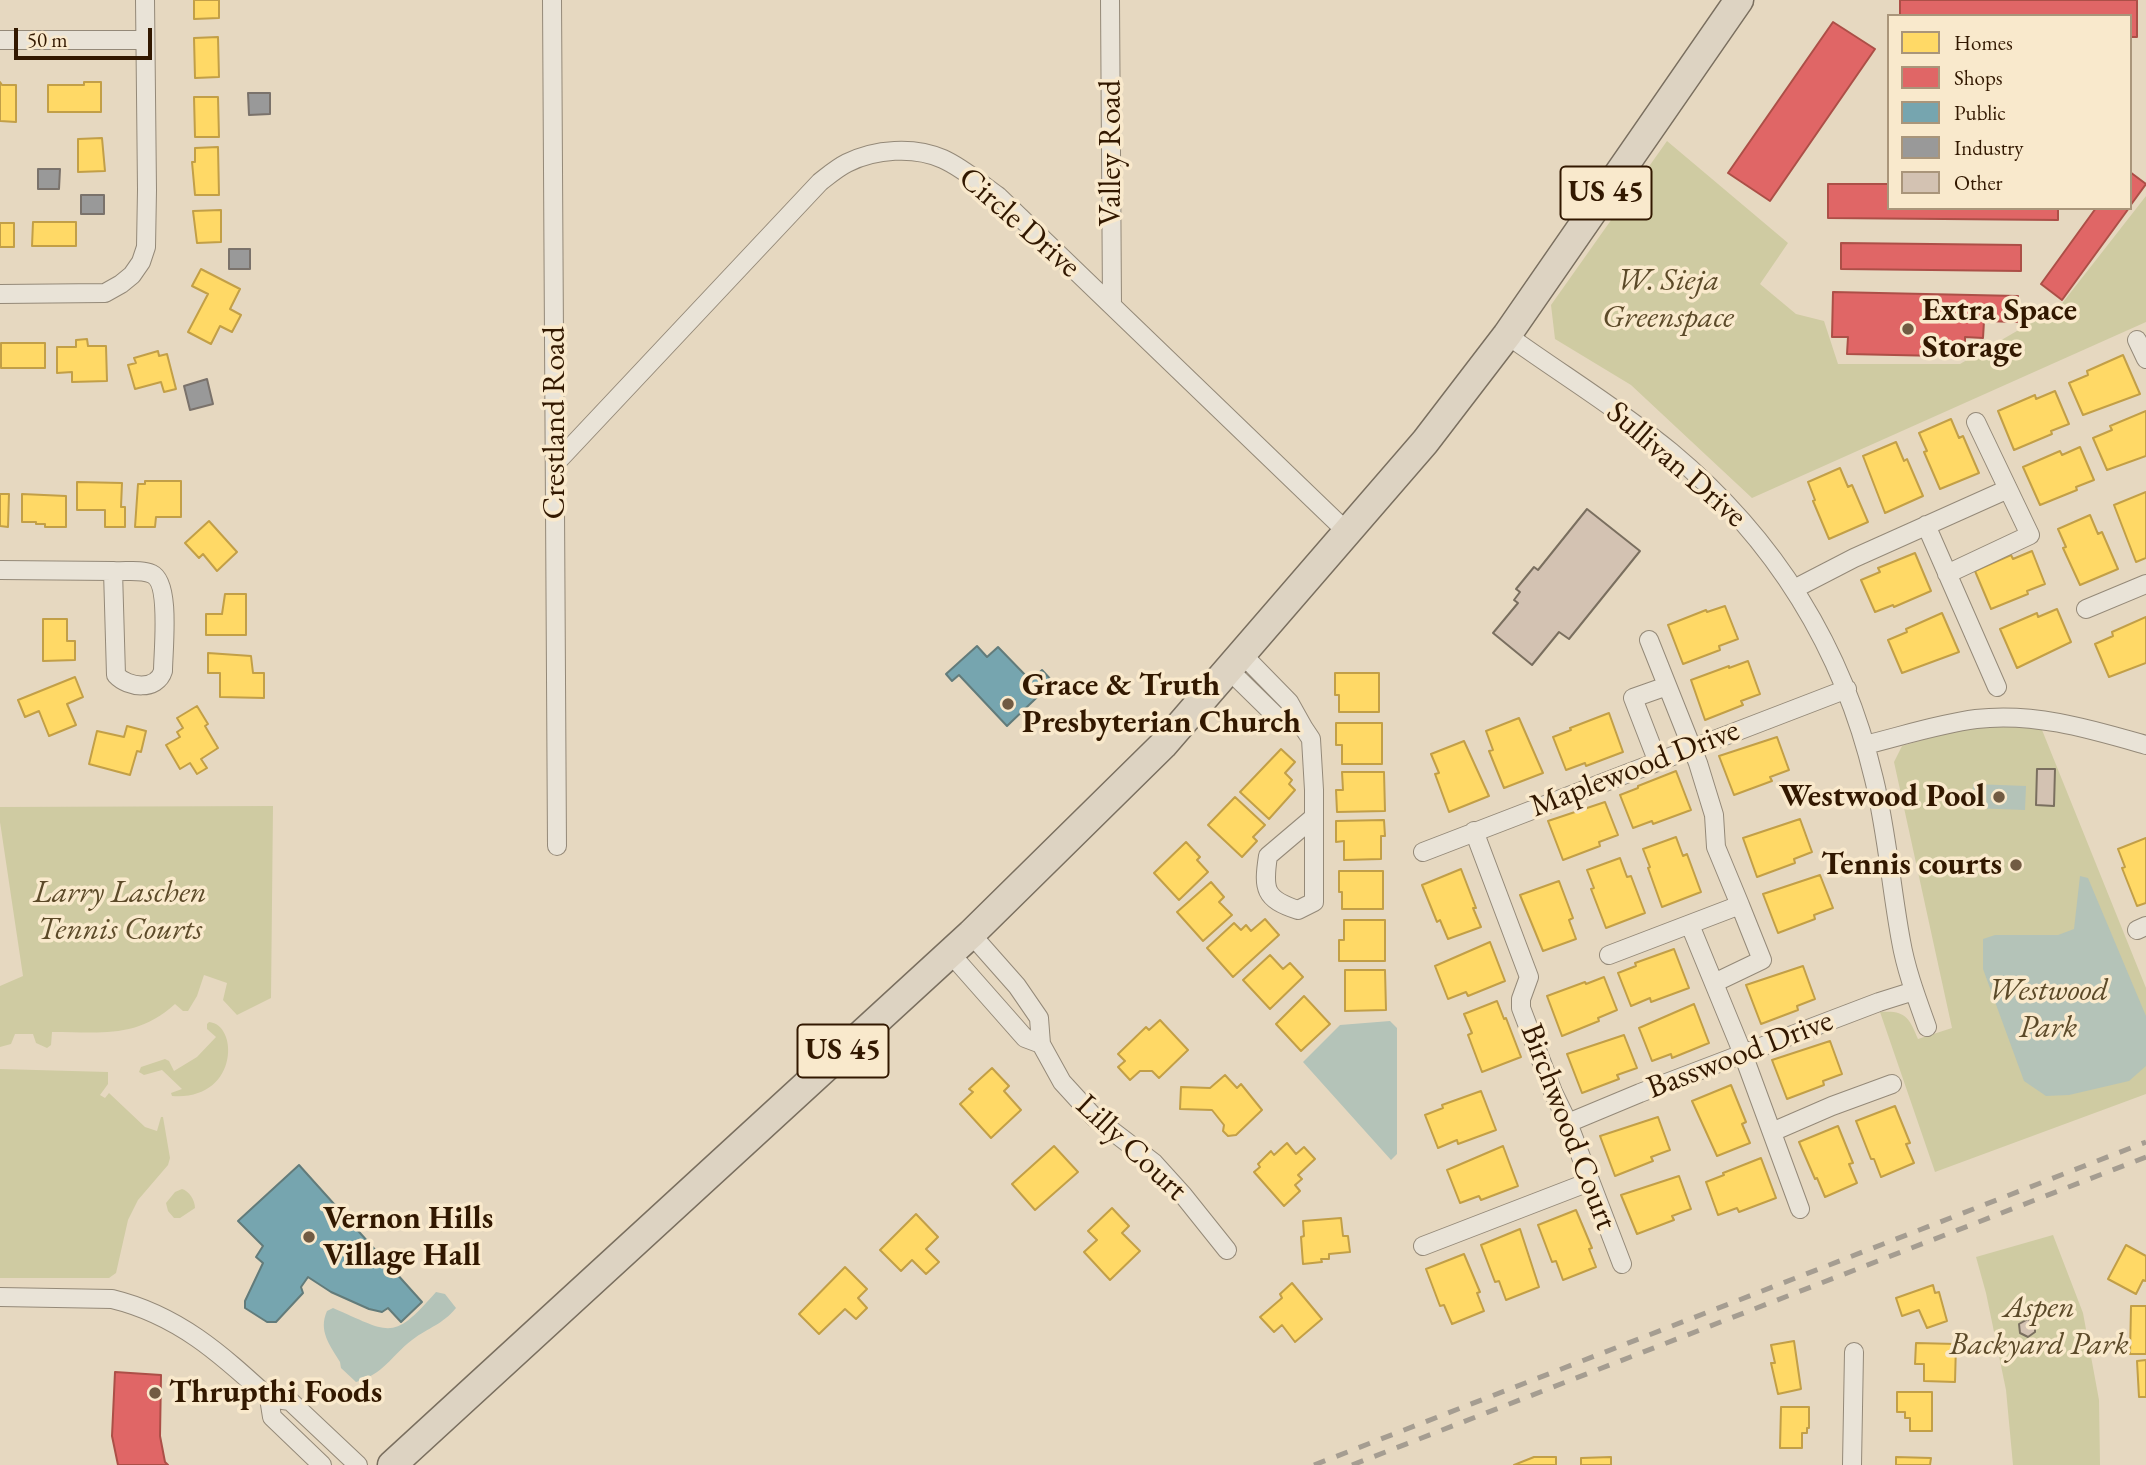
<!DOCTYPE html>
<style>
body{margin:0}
#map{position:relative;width:2146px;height:1465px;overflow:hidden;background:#e6d8c0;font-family:"EB Garamond",serif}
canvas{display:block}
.legend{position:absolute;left:1887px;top:14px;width:245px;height:196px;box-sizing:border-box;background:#f9e9cc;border:2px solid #a9957a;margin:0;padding:9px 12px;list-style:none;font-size:21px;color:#321800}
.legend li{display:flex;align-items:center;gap:14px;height:35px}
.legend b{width:35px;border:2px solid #a9957a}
.scale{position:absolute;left:14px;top:28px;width:138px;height:32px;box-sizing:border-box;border:4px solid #321800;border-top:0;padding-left:9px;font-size:21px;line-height:24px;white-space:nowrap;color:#321800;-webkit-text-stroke:5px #f9e9cc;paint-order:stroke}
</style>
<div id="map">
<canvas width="2146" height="1465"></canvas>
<ul class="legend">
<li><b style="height:19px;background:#ffd966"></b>Homes</li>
<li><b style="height:19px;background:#e06666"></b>Shops</li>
<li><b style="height:19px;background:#76a5af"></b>Public</li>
<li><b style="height:19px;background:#999"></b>Industry</li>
<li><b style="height:19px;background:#d3c2b2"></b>Other</li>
</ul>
<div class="scale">50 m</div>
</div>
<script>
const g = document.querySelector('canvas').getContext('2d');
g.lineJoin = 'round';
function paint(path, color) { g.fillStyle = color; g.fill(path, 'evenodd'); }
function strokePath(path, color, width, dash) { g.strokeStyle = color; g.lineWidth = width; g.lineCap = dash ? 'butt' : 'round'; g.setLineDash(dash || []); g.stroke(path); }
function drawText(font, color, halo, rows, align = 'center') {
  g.font = font + ' "EB Garamond",serif'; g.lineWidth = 7; g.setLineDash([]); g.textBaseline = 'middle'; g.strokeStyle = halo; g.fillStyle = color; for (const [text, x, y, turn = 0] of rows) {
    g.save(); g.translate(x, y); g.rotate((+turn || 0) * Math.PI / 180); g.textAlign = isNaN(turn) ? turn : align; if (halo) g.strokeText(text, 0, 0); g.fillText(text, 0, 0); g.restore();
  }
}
paint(new Path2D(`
 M1667,141L1788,243L1760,284L1796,314L1824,321L1838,364H1960L2060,306L2146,196V322L1752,498L1631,385L1555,339L1551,305Z
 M2013,720L2040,725L2146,988V1094L1935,1172L1880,1012C1905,1010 1909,1017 1918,1039L1952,1028L1894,762L1902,746L1957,730Z
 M273,806L271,998L237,1015L223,1000L227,983L204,975L197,996L188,1011H183L175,1004C136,1039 101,1032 52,1032L51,1045L47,1048L36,1043L33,1034H15L11,1044L0,1047V986L23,976L0,822V807Z
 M209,1022C239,1024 239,1101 172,1096L171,1093L182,1089L162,1070L144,1075L139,1072L141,1067L165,1059L169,1061L174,1071L197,1057L216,1037L207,1029V1024Z
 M0,1069L108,1072V1084L100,1095L105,1098L109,1093L145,1127L157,1131L161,1117H163L170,1158L168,1165L138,1200L128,1220L116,1273L109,1278H0Z
 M182,1189C189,1191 195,1200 195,1208L180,1218H174L168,1211L166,1203L175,1192Z
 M2053,1235L2083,1313L2099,1400L2100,1465H2013L2006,1390L1986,1293L1976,1257Z`), '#cfcba2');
paint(new Path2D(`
 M1973,784L2026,786L2025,810L1972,808Z
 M2080,876L2088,878L2146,1016V1066L2129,1081L2069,1095L2046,1096L2024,1081L1983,969V939L1995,935H2058L2074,929Z
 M1390,1021L1397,1028V1154L1391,1160L1303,1062L1340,1025Z
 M436,1292L445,1294L456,1308C442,1325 429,1327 412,1340C391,1356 384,1374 356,1382L341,1368L340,1362C330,1345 318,1331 327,1311L333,1308C391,1333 392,1342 436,1292Z`), '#b4c3b8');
const homes = new Path2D(`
 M194,0H219V18L194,19Z
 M218,37L219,77L195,78L194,38Z
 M0,82L2,85H16V122L0,121Z
 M84,82H101V112H48V85H84Z
 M194,97H218L219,137H195Z
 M102,138L105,171L78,172V139Z
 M218,147L219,195H195L192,162H195V148Z
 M221,210V242L197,243L193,211Z
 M33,222H76V246H32Z
 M0,223H14V247H0Z
 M201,269L240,289L230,309L241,315L232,332L220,326L211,344L188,332L208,294L192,286Z
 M87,339L88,346H106L107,381L72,382V372L57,373V347H76V340Z
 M1,343H45V368H1Z
 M158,351L159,356L167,354L176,389L164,392L161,382L135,389L128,365L136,363L134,358Z
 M2123,355L2140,394L2083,415L2069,383L2088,375L2087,371Z
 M2055,391L2069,424L2051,431L2052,434L2014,450L1998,411L2035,395L2036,399Z
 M2146,411V456L2107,470L2093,438L2112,430L2110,426Z
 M1951,419L1959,438L1963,436L1979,473L1940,489L1924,452L1927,451L1919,433Z
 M1896,442L1904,461L1907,459L1923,496L1885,513L1863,456Z
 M2080,447L2094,480L2076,487L2077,490L2040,505L2023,467L2060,451L2062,455Z
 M1840,468L1848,487L1852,485L1868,522L1829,539L1813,501L1815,500L1808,482Z
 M145,481H181V517H156L155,527H135L138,484H145Z
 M77,482L122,483L121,507H125V527H105V510H77Z
 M2146,492V558L2136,562L2114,505Z
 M0,494H9L8,527L0,526Z
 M22,494L66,496V527H45V524H36V522H22Z
 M2090,515L2098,534L2102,532L2118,569L2080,585L2063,548L2066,547L2058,529Z
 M209,521L237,552L217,571L203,554L199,558L185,543Z
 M2032,551L2045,584L2027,591L2028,594L1991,609L1975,571L2011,555L2013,559Z
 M1915,553L1931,591L1894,607L1893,605L1875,612L1861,580L1880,572L1878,568Z
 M225,594H246V635H206V614H222Z
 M1725,606L1738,639L1719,646L1720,650L1683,664L1668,625L1706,610L1707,612Z
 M2057,609L2071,642L2017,668L2000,629L2037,613L2038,617Z
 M1942,613L1959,652L1902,673L1888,640L1907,632L1906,629Z
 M2146,617V663L2109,677L2095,644L2113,636L2112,632Z
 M43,619H67V641H75V660L43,661Z
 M208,653L251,656L253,673H264V698L220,697V673H208Z
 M1748,661L1760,694L1741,701L1743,705L1705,720L1691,680L1729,666V668Z
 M1335,673H1379V712H1339V695H1335Z
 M75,677L83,697L67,704L76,725L49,736L39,711L25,717L18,700Z
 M197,706L208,724L205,726L218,748L201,759L207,768L197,774L190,763L180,769L166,745L180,737L177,732L183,728L177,718Z
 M1609,713L1623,752L1586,766L1585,763L1566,770L1553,737L1571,730L1570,728Z
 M1519,718L1543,773L1504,788L1489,751L1493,750L1486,731Z
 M1336,723H1382V764H1342V745H1336Z
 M127,726L146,731L141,752L137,751L130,775L89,764L97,731L124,737Z
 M1777,737L1789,770L1770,777L1772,781L1734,795L1719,756Z
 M1464,741L1489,796L1449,812L1435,774L1439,773L1431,754Z
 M1281,749L1295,762L1285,773L1292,780L1289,784L1295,790L1269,819L1240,792Z
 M1676,771L1691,810L1653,824L1652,821L1633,828L1620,795L1638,788V786Z
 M1342,772H1384L1385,811L1337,812L1336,790H1343Z
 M1235,797L1265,825L1253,837L1257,841L1242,857L1208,825Z
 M1605,802L1618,835L1599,842L1600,846L1563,860L1548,821Z
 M1800,819L1812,852L1794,859L1795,863L1757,877L1743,838Z
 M1384,820L1385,836H1381V859L1344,860V841L1336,842V821Z
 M1676,837L1683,856L1687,854L1701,892L1662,907L1648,868L1650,867L1643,849Z
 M2146,838V903L2137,906L2122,868L2125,867L2118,849Z
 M1186,842L1200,857L1197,860L1208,872L1179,900L1154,873Z
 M1620,858L1627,877L1631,876L1645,913L1606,928L1591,889L1594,888L1587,870Z
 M1461,869L1476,908H1473L1481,927L1448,939L1440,920L1437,922L1422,885Z
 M1339,871H1383V909H1342V892H1339Z
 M1820,875L1833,908L1814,915L1815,919L1778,933L1763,894Z
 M1559,881L1573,918L1569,920L1576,939L1543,951L1520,895Z
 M1211,882L1224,897L1219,902L1232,915L1203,941L1177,912Z
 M1265,919L1279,935L1233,977L1207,948L1234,923L1241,930L1246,925L1251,931Z
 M1344,920H1385V961H1339V940H1344Z
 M1490,942L1505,981L1468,996L1466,992L1448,999L1435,966Z
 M1674,949L1689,988L1651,1002L1650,998L1631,1006L1618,973L1636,966L1635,963Z
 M1270,955L1283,969L1290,963L1303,977L1270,1009L1243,980Z
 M1803,966L1815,999L1797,1006L1798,1010L1761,1024L1746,985Z
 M1345,970H1385L1386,1010L1345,1011Z
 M1604,977L1617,1010L1598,1018L1599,1021L1562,1036L1547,996L1585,982L1586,984Z
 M1304,996L1330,1024L1301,1051L1276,1024Z
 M1497,1001L1504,1019L1506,1018L1521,1057L1482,1072L1468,1035L1472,1033L1464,1014Z
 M1694,1004L1709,1043L1672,1058L1671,1054L1652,1061L1639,1028Z
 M1160,1020L1188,1050L1159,1078L1152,1071H1140L1130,1080L1118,1067L1125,1061L1118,1054L1146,1027L1149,1030Z
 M1624,1035L1637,1068L1617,1075L1619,1079L1582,1093L1567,1054Z
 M1830,1041L1842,1074L1823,1081L1824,1085L1787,1099L1772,1060Z
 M992,1068L1009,1086L1004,1091L1021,1110L991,1138L960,1104L973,1092L969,1089Z
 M1225,1075L1237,1088L1241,1084L1262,1110L1236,1135L1228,1136L1223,1131L1224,1125L1212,1110L1180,1109L1181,1087L1210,1088Z
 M1731,1085L1746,1122L1742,1124L1750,1143L1717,1156L1692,1101Z
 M1481,1091L1496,1130L1458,1144L1457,1140L1438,1148L1425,1115L1443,1108L1442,1105Z
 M1895,1106L1910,1143L1906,1144L1914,1163L1881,1177L1874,1159H1871L1856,1121Z
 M1658,1117L1670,1150L1651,1157L1653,1161L1615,1176L1600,1136Z
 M1838,1126L1853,1163L1849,1164L1857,1183L1825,1197L1817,1178L1815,1179L1799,1142Z
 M1287,1143L1296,1154L1304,1147L1315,1159L1298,1175L1302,1179L1295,1185L1300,1191L1284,1206L1254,1172L1260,1167L1258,1164L1271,1151L1274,1155Z
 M1054,1146L1078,1172L1035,1210L1012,1184Z
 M1503,1146L1518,1186L1481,1200L1479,1196L1460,1203L1447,1170Z
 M1761,1158L1776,1198L1739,1212L1737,1208L1718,1215L1706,1182L1724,1175L1723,1173Z
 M1679,1176L1691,1209L1672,1216L1674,1220L1637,1234L1621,1195Z
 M1112,1208L1129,1226L1122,1233L1140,1251L1110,1280L1084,1252L1097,1240L1088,1231Z
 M1576,1210L1592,1248L1589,1249L1596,1267L1563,1280L1556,1261L1552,1262L1538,1225Z
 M916,1214L938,1237L926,1249L939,1262L926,1274L912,1260L901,1271L880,1250Z
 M1341,1218L1343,1236H1348L1350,1252L1329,1254V1259H1321L1322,1262L1303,1264L1301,1237L1304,1236L1303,1221Z
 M1520,1229L1539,1287L1506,1300L1499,1281L1495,1282L1481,1245Z
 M2126,1245L2146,1256V1281L2143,1280L2136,1294L2108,1279Z
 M1464,1254L1480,1292L1477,1293L1484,1311L1452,1324L1444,1305L1440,1306L1426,1269Z
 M845,1267L867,1289L858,1298L867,1308L856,1319L845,1309L819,1334L799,1314Z
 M1292,1283L1322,1319L1295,1342L1282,1325L1274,1332L1260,1317L1282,1298L1280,1294Z
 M1933,1285L1935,1293L1939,1292L1947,1321L1927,1328L1919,1310L1902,1316L1896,1298Z
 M2131,1306H2146V1354H2130Z
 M1794,1341L1801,1389L1778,1394L1771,1363H1775L1771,1345Z
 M1916,1343L1956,1344L1955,1382L1924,1381V1364H1915Z
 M2146,1360V1397H2139L2137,1361Z
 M1897,1392H1932V1431H1910V1418H1905V1412H1897Z
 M1781,1407H1809V1428H1807V1433H1802V1448H1780Z
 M1534,1457H1556V1465H1514Z
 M1611,1457V1465H1581V1458Z
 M1896,1457L1931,1458L1930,1465H1896Z`);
paint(homes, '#ffd966');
strokePath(homes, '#c29f47', 2);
const shops = new Path2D(`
 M1900,0H2137V37H2130V16H1900Z
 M1833,22L1875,49L1770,201L1728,173Z
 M2130,172L2146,184L2130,206Z
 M1828,184H1889V208H2058V220L1828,218Z
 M2096,208H2129L2062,300L2041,284Z
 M1841,243L2021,245V271L1841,269Z
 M1833,292L2018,296L2017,322L1984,321L1983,338L1965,337V347L1941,346V356L1847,354L1848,337H1832Z
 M115,1372L161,1375L160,1436L165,1462L168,1465H118L112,1436Z`);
paint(shops, '#e06666');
strokePath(shops, '#ac4f47', 2);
const public = new Path2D(`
 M977,646L987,657L998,647L1031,681L1042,670L1053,682L1007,726L959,675L952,681L946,674Z
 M299,1165L422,1302L401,1322L388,1308L382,1312L369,1309L331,1292L308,1277L301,1287L303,1293L276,1322H267L245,1308V1301L263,1263L256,1257L263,1246L238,1221Z`);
paint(public, '#76a5af');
strokePath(public, '#627b7a', 2);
const industry = new Path2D(`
 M248,93H270V114L249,115Z
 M38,169H60L59,189H38Z
 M81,195H104V214H81Z
 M229,249H250V269H229Z
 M207,379L213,404L190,410L184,386Z`);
paint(industry, '#999');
strokePath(industry, '#7a726b', 2);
const building = new Path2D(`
 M1587,509L1640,551L1569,639L1559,632L1532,665L1493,633L1518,603L1514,600L1520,592L1516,589L1534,567L1538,570Z
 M2037,769H2055L2054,806L2036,805Z
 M2028,1319L2035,1324V1332L2028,1337L2020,1333L2019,1324Z`);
paint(building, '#d3c2b2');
strokePath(building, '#7a6f5f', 2);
const street = new Path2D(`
 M552,0L557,846
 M1110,0L1112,305
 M0,40H145
 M0,294L105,293L121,284L132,275L141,262L146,247L147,190L145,0
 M1507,335C1561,374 1619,409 1671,452C1774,538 1843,648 1874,779C1887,832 1891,887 1901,941C1906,970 1917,999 1927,1027
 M2137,340L2146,359
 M555,464L820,182C829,175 837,168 847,163C875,149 914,146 943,159C963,168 981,184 998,196L1347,532
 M1926,525L1997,687
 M0,570L113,571
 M113,571C125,572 141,569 152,574C171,583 163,651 163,671C157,691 128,688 116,675Z
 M1947,574L2030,535L1976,422
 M1794,589L1854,558L2008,489
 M2086,609L2146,584
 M1229,670L1278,718L1303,727L1289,702L1243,655
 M1303,727L1311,739L1314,790V902L1298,910C1264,899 1263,889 1268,856L1314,817
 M1865,745C1902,736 1938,724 1976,719C2034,712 2090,729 2146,745
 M1657,760L1633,698L1667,686
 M1474,831L1529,977L1521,999V1008L1553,1092L1568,1123L1622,1264
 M1423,852L1847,689
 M1690,925L1743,1054L1800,1209
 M2137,930L2146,926
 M971,934L1017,986L1039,1018L1041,1044L1062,1082L1094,1117L1154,1163L1183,1195L1227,1250
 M950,953L1025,1038L1041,1044
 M1609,955L1740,905L1716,847L1714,815L1698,763L1649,640
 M1714,983L1762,960L1740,905
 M1568,1123L1640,1093L1879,1002L1914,991
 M1772,1132L1832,1106L1892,1084
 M1423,1246L1589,1182
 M0,1297L112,1299C178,1315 221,1354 269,1398
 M322,1465L272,1417L269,1398L290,1401L358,1465
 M1852,1465L1854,1352`);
const primary = new Path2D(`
 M392,1465L971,934L1163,745L1425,442L1507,335L1739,0`);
strokePath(street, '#948978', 20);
strokePath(primary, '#7a6f5f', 31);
strokePath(street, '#e9e3d7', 18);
strokePath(primary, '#ddd3c2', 28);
strokePath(new Path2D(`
 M1314,1465L2146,1142
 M1352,1465L2146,1157`), '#a59d91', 5, [12, 12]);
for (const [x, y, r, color] of [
 [1908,329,7,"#715b43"],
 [1008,704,7,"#715b43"],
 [1999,797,7,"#715b43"],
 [2016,865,7,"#715b43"],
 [309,1237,7,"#715b43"],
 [155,1393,7,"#715b43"]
]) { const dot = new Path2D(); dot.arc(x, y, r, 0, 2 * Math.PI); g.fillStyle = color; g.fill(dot); strokePath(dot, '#f9e9cc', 2.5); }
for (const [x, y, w] of [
 [1606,193,91],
 [843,1051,91]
]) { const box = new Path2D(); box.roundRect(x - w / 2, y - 26.5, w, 53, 5); g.fillStyle = '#f9e9cc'; g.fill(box); strokePath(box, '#321800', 2); }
drawText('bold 30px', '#321800', null, [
 ["US 45",1606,193],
 ["US 45",843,1051]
]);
drawText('32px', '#321800', '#f9e9cc', [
 ["Valley Road",1111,153,-90],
 ["Circle Drive",1019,223,41],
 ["Crestland Road",555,423,-90],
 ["Sullivan Drive",1676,465,41],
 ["Maplewood Drive",1635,769,-21],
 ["Basswood Drive",1740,1055,-21],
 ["Birchwood Court",1568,1127,69],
 ["Lilly Court",1131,1148,43]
]);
drawText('italic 32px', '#5c4a29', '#f9e9cc', [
 ["W. Sieja",1668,281],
 ["Greenspace",1668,318],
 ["Larry Laschen",120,893],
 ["Tennis Courts",120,930],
 ["Westwood",2048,991],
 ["Park",2048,1028],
 ["Aspen",2039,1308],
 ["Backyard Park",2039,1345]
]);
drawText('bold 32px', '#321800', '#f9e9cc', [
 ["Extra Space",1922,311],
 ["Storage",1922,348],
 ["Grace & Truth",1022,686],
 ["Presbyterian Church",1022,723],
 ["Westwood Pool",1985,797,"right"],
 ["Tennis courts",2002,865,"right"],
 ["Vernon Hills",323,1219],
 ["Village Hall",323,1256],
 ["Thrupthi Foods",169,1393]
], 'left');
</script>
